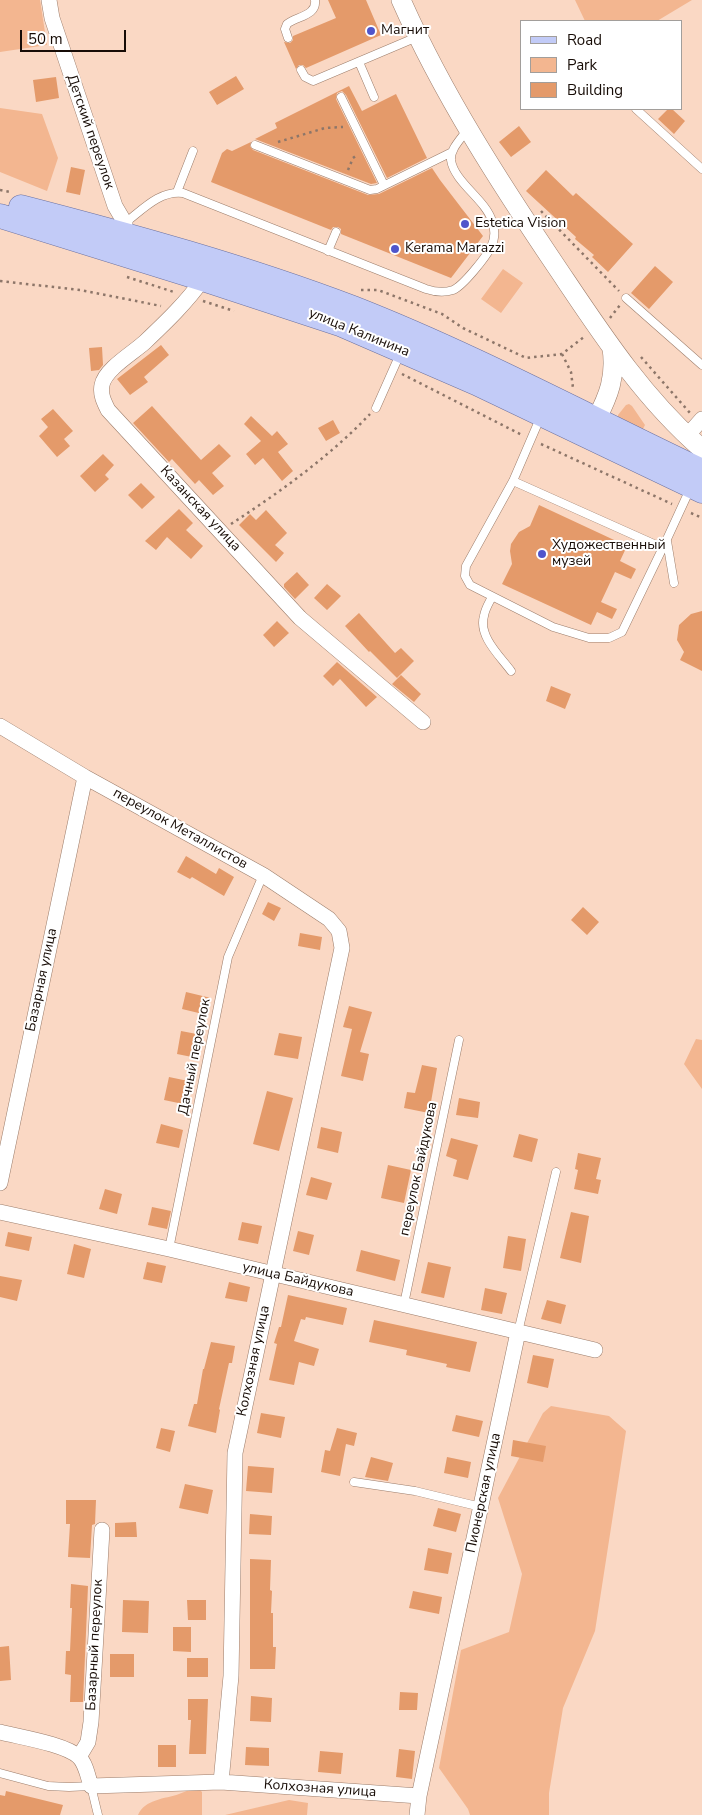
<!DOCTYPE html>
<meta charset="utf-8">
<style>
body{margin:0}
#map{position:relative;width:702px;height:1815px;overflow:hidden;background:#fad8c4;font-family:"Nunito Sans",sans-serif}
canvas{display:block}
.legend{position:absolute;left:520px;top:20px;width:162px;height:90px;box-sizing:border-box;background:#fff;border:1px solid #a29e9b;margin:0;padding:6px 9px;list-style:none;font-size:15px;color:#170c06}
.legend li{display:flex;align-items:center;gap:10px;height:25px}
.legend b{width:25px;border:1px solid #a29e9b}
.scale{position:absolute;left:20px;top:30px;width:106px;height:22px;box-sizing:border-box;border:2px solid #170c06;border-top:0;padding-left:6px;font-size:15px;line-height:18px;white-space:nowrap;color:#170c06;-webkit-text-stroke:4px #fff;paint-order:stroke}
</style>
<div id="map">
<canvas width="702" height="1815"></canvas>
<ul class="legend">
<li><b style="height:6px;background:#c2cbf7"></b>Road</li>
<li><b style="height:14px;background:#f3b690"></b>Park</li>
<li><b style="height:14px;background:#e49a6a"></b>Building</li>
</ul>
<div class="scale">50 m</div>
</div>
<script>
const g = document.querySelector('canvas').getContext('2d');
g.lineJoin = 'round';
function paint(path, color) { g.fillStyle = color; g.fill(path, 'evenodd'); }
function strokePath(path, color, width, dash) { g.strokeStyle = color; g.lineWidth = width; g.lineCap = dash ? 'butt' : 'round'; g.setLineDash(dash || []); g.stroke(path); }
function drawText(font, color, halo, rows, align = 'center') {
  g.font = font + ' "Nunito Sans",sans-serif'; g.lineWidth = 4; g.setLineDash([]); g.textBaseline = 'middle'; g.strokeStyle = halo; g.fillStyle = color; for (const [text, x, y, turn = 0] of rows) {
    g.save(); g.translate(x, y); g.rotate((+turn || 0) * Math.PI / 180); g.textAlign = isNaN(turn) ? turn : align; if (halo) g.strokeText(text, 0, 0); g.fillText(text, 0, 0); g.restore();
  }
}
paint(new Path2D(`
 M0,0H40L47,45L0,52Z
 M575,0H692L657,21H585Z
 M0,108L42,114L58,158L47,191L0,172Z
 M503,269L523,283L501,313L481,299Z
 M629,404L632,406L645,425L643,429L640,431L618,420V415L626,405Z
 M696,1039L702,1040V1089L684,1064Z
 M551,1406L609,1416L626,1431L595,1631L563,1708L549,1793V1815H470L468,1809L439,1768L461,1650L509,1632L522,1574L498,1498L543,1413Z
 M197,1787L202,1792V1815H138C145,1799 165,1799 179,1794C185,1792 191,1789 197,1787Z
 M289,1800L308,1803L307,1815H225Z`), '#f3b690');
paint(new Path2D(`
 M328,0H366L381,35L306,68L303,65H299L296,69L284,42L290,43L293,40V36L336,18Z
 M236,76L244,89L217,105L209,92Z
 M56,77L59,98L36,102L33,80Z
 M349,86L362,111L396,94L427,158L387,178L346,95L342,91L337,93L336,99L377,183L371,184L255,139L277,128L275,123Z
 M668,109H672L685,121L674,134L658,119Z
 M519,126L531,142L511,157L499,142Z
 M251,142L250,146L253,150L368,195L379,194L432,168L440,180L483,236L451,278L341,234V229L338,227H333L331,230L211,182L222,153L227,149L232,151Z
 M71,167L85,170L80,195L66,192Z
 M546,170L573,196L576,193L633,244L608,272L592,257L594,255L575,239L576,237L526,191Z
 M655,266L673,282L649,309L631,293Z
 M161,345L169,355L144,377L148,382L130,395L117,379Z
 M102,347L103,365L99,370L91,371L89,348Z
 M152,406L201,460L219,444L231,456L212,473L224,486L213,495L199,480L195,484L172,459L169,462L133,423Z
 M53,409L73,431L64,439L70,446L57,457L39,436L48,427L41,419Z
 M251,416L272,436L277,431L288,444L278,452L293,471L282,481L263,458L255,465L246,454L261,441L244,424Z
 M333,420L340,433L326,441L318,428Z
 M103,454L114,465L105,475L109,479L95,492L80,476Z
 M141,483L155,497L142,509L128,495Z
 M539,505L627,546L620,561L636,569L631,579L615,572L601,602L617,609L612,619L597,612L591,625L502,584L512,564L510,551L511,544L519,532L530,526Z
 M179,509L193,523L186,530L203,546L191,559L167,537L156,550L145,541Z
 M266,510L287,533L275,545L284,553L276,562L239,525L250,514L256,520Z
 M297,572L309,585L295,599L284,587V584Z
 M327,584L341,596L327,610L314,598Z
 M702,611V671L680,660L684,652L677,640L679,625L691,614Z
 M359,613L395,653L401,648L414,661L397,678L370,651L369,652L345,626Z
 M277,621L289,633L274,647L263,635Z
 M337,662L377,697L366,707L340,679L333,686L323,676Z
 M401,675L421,694L414,702L392,684Z
 M551,686L571,694L565,709L546,701Z
 M186,856L216,874L219,868L234,877L224,896L192,877L190,879L177,872Z
 M268,902L281,908L274,921L262,914Z
 M583,907L599,922L587,935L571,920Z
 M300,933L322,937L320,950L298,946Z
 M186,992L211,998L207,1015L182,1009Z
 M349,1006L372,1012L360,1052L369,1054L363,1081L341,1076L352,1029L343,1027Z
 M181,1031L202,1035L197,1058L177,1054Z
 M279,1033L302,1037L298,1059L274,1055Z
 M422,1065L437,1068L429,1113L404,1108L407,1092L415,1093Z
 M169,1077L193,1082L188,1105L164,1100Z
 M267,1091L293,1098L279,1151L253,1144Z
 M459,1098L480,1102L478,1118L456,1115Z
 M161,1124L183,1130L179,1148L156,1143Z
 M321,1127L342,1132L338,1153L317,1148Z
 M519,1134L538,1139L532,1162L513,1157Z
 M451,1138L478,1145L468,1180L453,1176L457,1160L446,1156Z
 M578,1153L601,1158L596,1179L601,1180L598,1194L574,1189L578,1170L575,1169Z
 M388,1165L411,1170L404,1203L381,1198Z
 M311,1177L332,1183L327,1200L306,1195Z
 M105,1189L122,1194L117,1214L99,1209Z
 M152,1207L171,1211L167,1229L148,1225Z
 M571,1212L589,1216L581,1263L560,1258Z
 M242,1222L262,1226L258,1244L238,1240Z
 M298,1231L314,1235L309,1255L293,1251Z
 M8,1232L32,1237L29,1251L5,1246Z
 M508,1236L526,1239L521,1271L503,1268Z
 M74,1244L91,1249L84,1278L67,1274Z
 M361,1250L400,1260L395,1281L356,1271Z
 M147,1262L166,1266L162,1283L143,1279Z
 M428,1262L451,1267L444,1298L421,1293Z
 M0,1276L22,1280L17,1301L0,1297Z
 M229,1282L250,1287L247,1302L225,1298Z
 M485,1288L507,1293L502,1314L481,1310Z
 M288,1295L347,1308L343,1325L306,1317L305,1320L301,1319L294,1341L319,1349L314,1366L299,1362L294,1385L269,1380L277,1344L274,1343L279,1327H281Z
 M547,1300L566,1305L561,1324L541,1319Z
 M374,1320L477,1342L470,1372L446,1367L447,1364L406,1355L407,1350L369,1342Z
 M211,1342L235,1346L232,1363H229L219,1409L220,1410L216,1433L188,1426L194,1404H197L203,1369H204Z
 M533,1355L554,1359L548,1388L527,1383Z
 M261,1413L285,1417L281,1438L257,1433Z
 M456,1415L483,1421L479,1437L452,1431Z
 M161,1428L175,1431L170,1452L156,1448Z
 M337,1428L357,1433L354,1446L346,1444L340,1476L321,1472L325,1450L330,1451Z
 M513,1440L546,1446L543,1462L511,1456Z
 M371,1457L393,1463L388,1481L365,1477Z
 M447,1457L471,1462L468,1478L444,1473Z
 M248,1466L274,1468L272,1493L246,1491Z
 M185,1484L213,1490L208,1514L179,1508Z
 M66,1500H96L95,1524L92,1525L90,1558L68,1557L70,1524H66Z
 M438,1508L461,1514L456,1532L433,1526Z
 M250,1514L272,1516L271,1535L249,1534Z
 M136,1522L137,1537H115V1523Z
 M428,1548L452,1553L448,1574L424,1570Z
 M250,1559L271,1560L270,1590L272,1591L271,1613H273V1647H276L275,1669H250Z
 M71,1584L88,1586L83,1702H70L71,1675L65,1674L66,1651H70L72,1608H70Z
 M413,1591L442,1597L439,1614L409,1608Z
 M123,1600L149,1601L148,1633L122,1632Z
 M187,1600H206V1620H188Z
 M173,1627H191V1652L173,1651Z
 M9,1646L11,1680L0,1681V1647Z
 M110,1654H134V1677H110Z
 M187,1658H208V1677H187Z
 M400,1692L418,1693L417,1710H399Z
 M251,1696L272,1698L271,1722L250,1721Z
 M188,1699H208L206,1754H189L191,1720H188Z
 M158,1745H176V1767H158Z
 M246,1747L269,1748V1766L245,1765Z
 M399,1749L415,1751L412,1779L396,1777Z
 M320,1751L343,1753L341,1774L318,1772Z
 M6,1791L63,1805L60,1815H0V1795L5,1796Z`), '#e49a6a');
const service = new Path2D(`
 M288,38L285,29L287,24C297,16 317,16 315,0
 M359,62L374,97
 M301,70L305,77L313,81L417,37
 M341,97L384,185
 M636,109L702,169
 M255,145L370,190L377,189L452,152
 M177,192L193,151
 M125,223C142,210 160,190 183,193L426,289C435,292 444,293 453,290C463,286 486,257 491,247C495,239 495,229 492,221C486,200 454,182 451,160C450,149 461,139 467,130
 M328,251L336,232
 M626,298L702,365
 M376,408L400,354
 M541,416L513,481L466,566L465,576L470,585L553,627L589,638H609L622,632L667,539L690,489
 M513,481L663,548
 M667,541L674,583
 M492,597C489,603 485,609 484,616C478,636 500,656 511,671
 M169,1249L228,957L263,875
 M404,1304L459,1040
 M518,1332L556,1172
 M354,1482L415,1491L481,1507
 M0,1773L48,1786L69,1787L91,1786L98,1815`);
const minor = new Path2D(`
 M49,0L52,18L115,206L125,223L121,233
 M203,279C187,302 166,322 145,342C133,353 105,369 102,385C100,394 104,402 108,410L300,618L423,722
 M687,436L702,419
 M0,726L85,777L263,875L329,919L339,931L342,948L235,1453L231,1676L221,1782
 M0,1183L85,777
 M0,1212L169,1249L595,1350
 M0,1732C19,1737 65,1744 79,1757C86,1764 88,1777 91,1786L221,1782L419,1796
 M79,1757L88,1742L91,1722L102,1530
 M417,1815L419,1796L518,1332`);
const tertiary = new Path2D(`
 M401,0C443,95 500,183 558,269C601,333 643,398 702,449
 M596,420C609,395 616,377 612,348`);
const primary = new Path2D(`
 M21,207C133,236 245,267 353,308C473,355 586,416 702,471
 M0,216L203,279L340,324L476,383L702,491`);
strokePath(service, '#9c7d6b', 9);
strokePath(minor, '#9c7d6b', 16);
strokePath(tertiary, '#9c7d6b', 20);
strokePath(primary, '#6c719f', 25);
strokePath(new Path2D(`
 M278,142L325,128L343,127
 M348,170L353,158L358,154
 M0,190L10,192
 M541,211L619,291
 M127,277L174,292
 M0,281L80,290L161,306
 M361,290H378L442,314L463,328L526,358L562,354L584,337
 M203,301L234,311
 M610,318L620,305
 M562,354L571,372L573,388
 M641,357L690,413
 M402,374L522,435
 M541,444L672,504
 M691,513L702,518
 M231,524C280,492 329,457 370,414`), '#8d7669', 2.5, [2.5, 4]);
strokePath(service, '#fff', 8);
strokePath(minor, '#fff', 15);
strokePath(tertiary, '#fff', 19);
strokePath(primary, '#c2cbf7', 24);
for (const [x, y, r, color] of [
 [371,31,5,"#4f55cb"],
 [465,224,5,"#4f55cb"],
 [395,249,5,"#4f55cb"],
 [542,554,5,"#4f55cb"]
]) { const dot = new Path2D(); dot.arc(x, y, r, 0, 2 * Math.PI); g.fillStyle = color; g.fill(dot); strokePath(dot, '#fff', 2); }
drawText('14px', '#170c06', '#fff', [
 ["Магнит",381,31],
 ["Estetica Vision",475,224],
 ["Kerama Marazzi",405,249],
 ["Художественный",552,546],
 ["музей",552,562]
], 'left');
drawText('14px', '#170c06', '#fff', [
 ["Детский переулок",90,132,71],
 ["улица Калинина",359,333,22],
 ["Казанская улица",200,509,47],
 ["переулок Металлистов",180,829,29],
 ["Базарная улица",42,980,-78],
 ["Дачный переулок",195,1057,-79],
 ["переулок Байдукова",419,1169,-78],
 ["улица Байдукова",298,1280,13],
 ["Колхозная улица",254,1361,-78],
 ["Пионерская улица",484,1493,-78],
 ["Базарный переулок",95,1645,-87],
 ["Колхозная улица",320,1789,4]
]);
</script>
